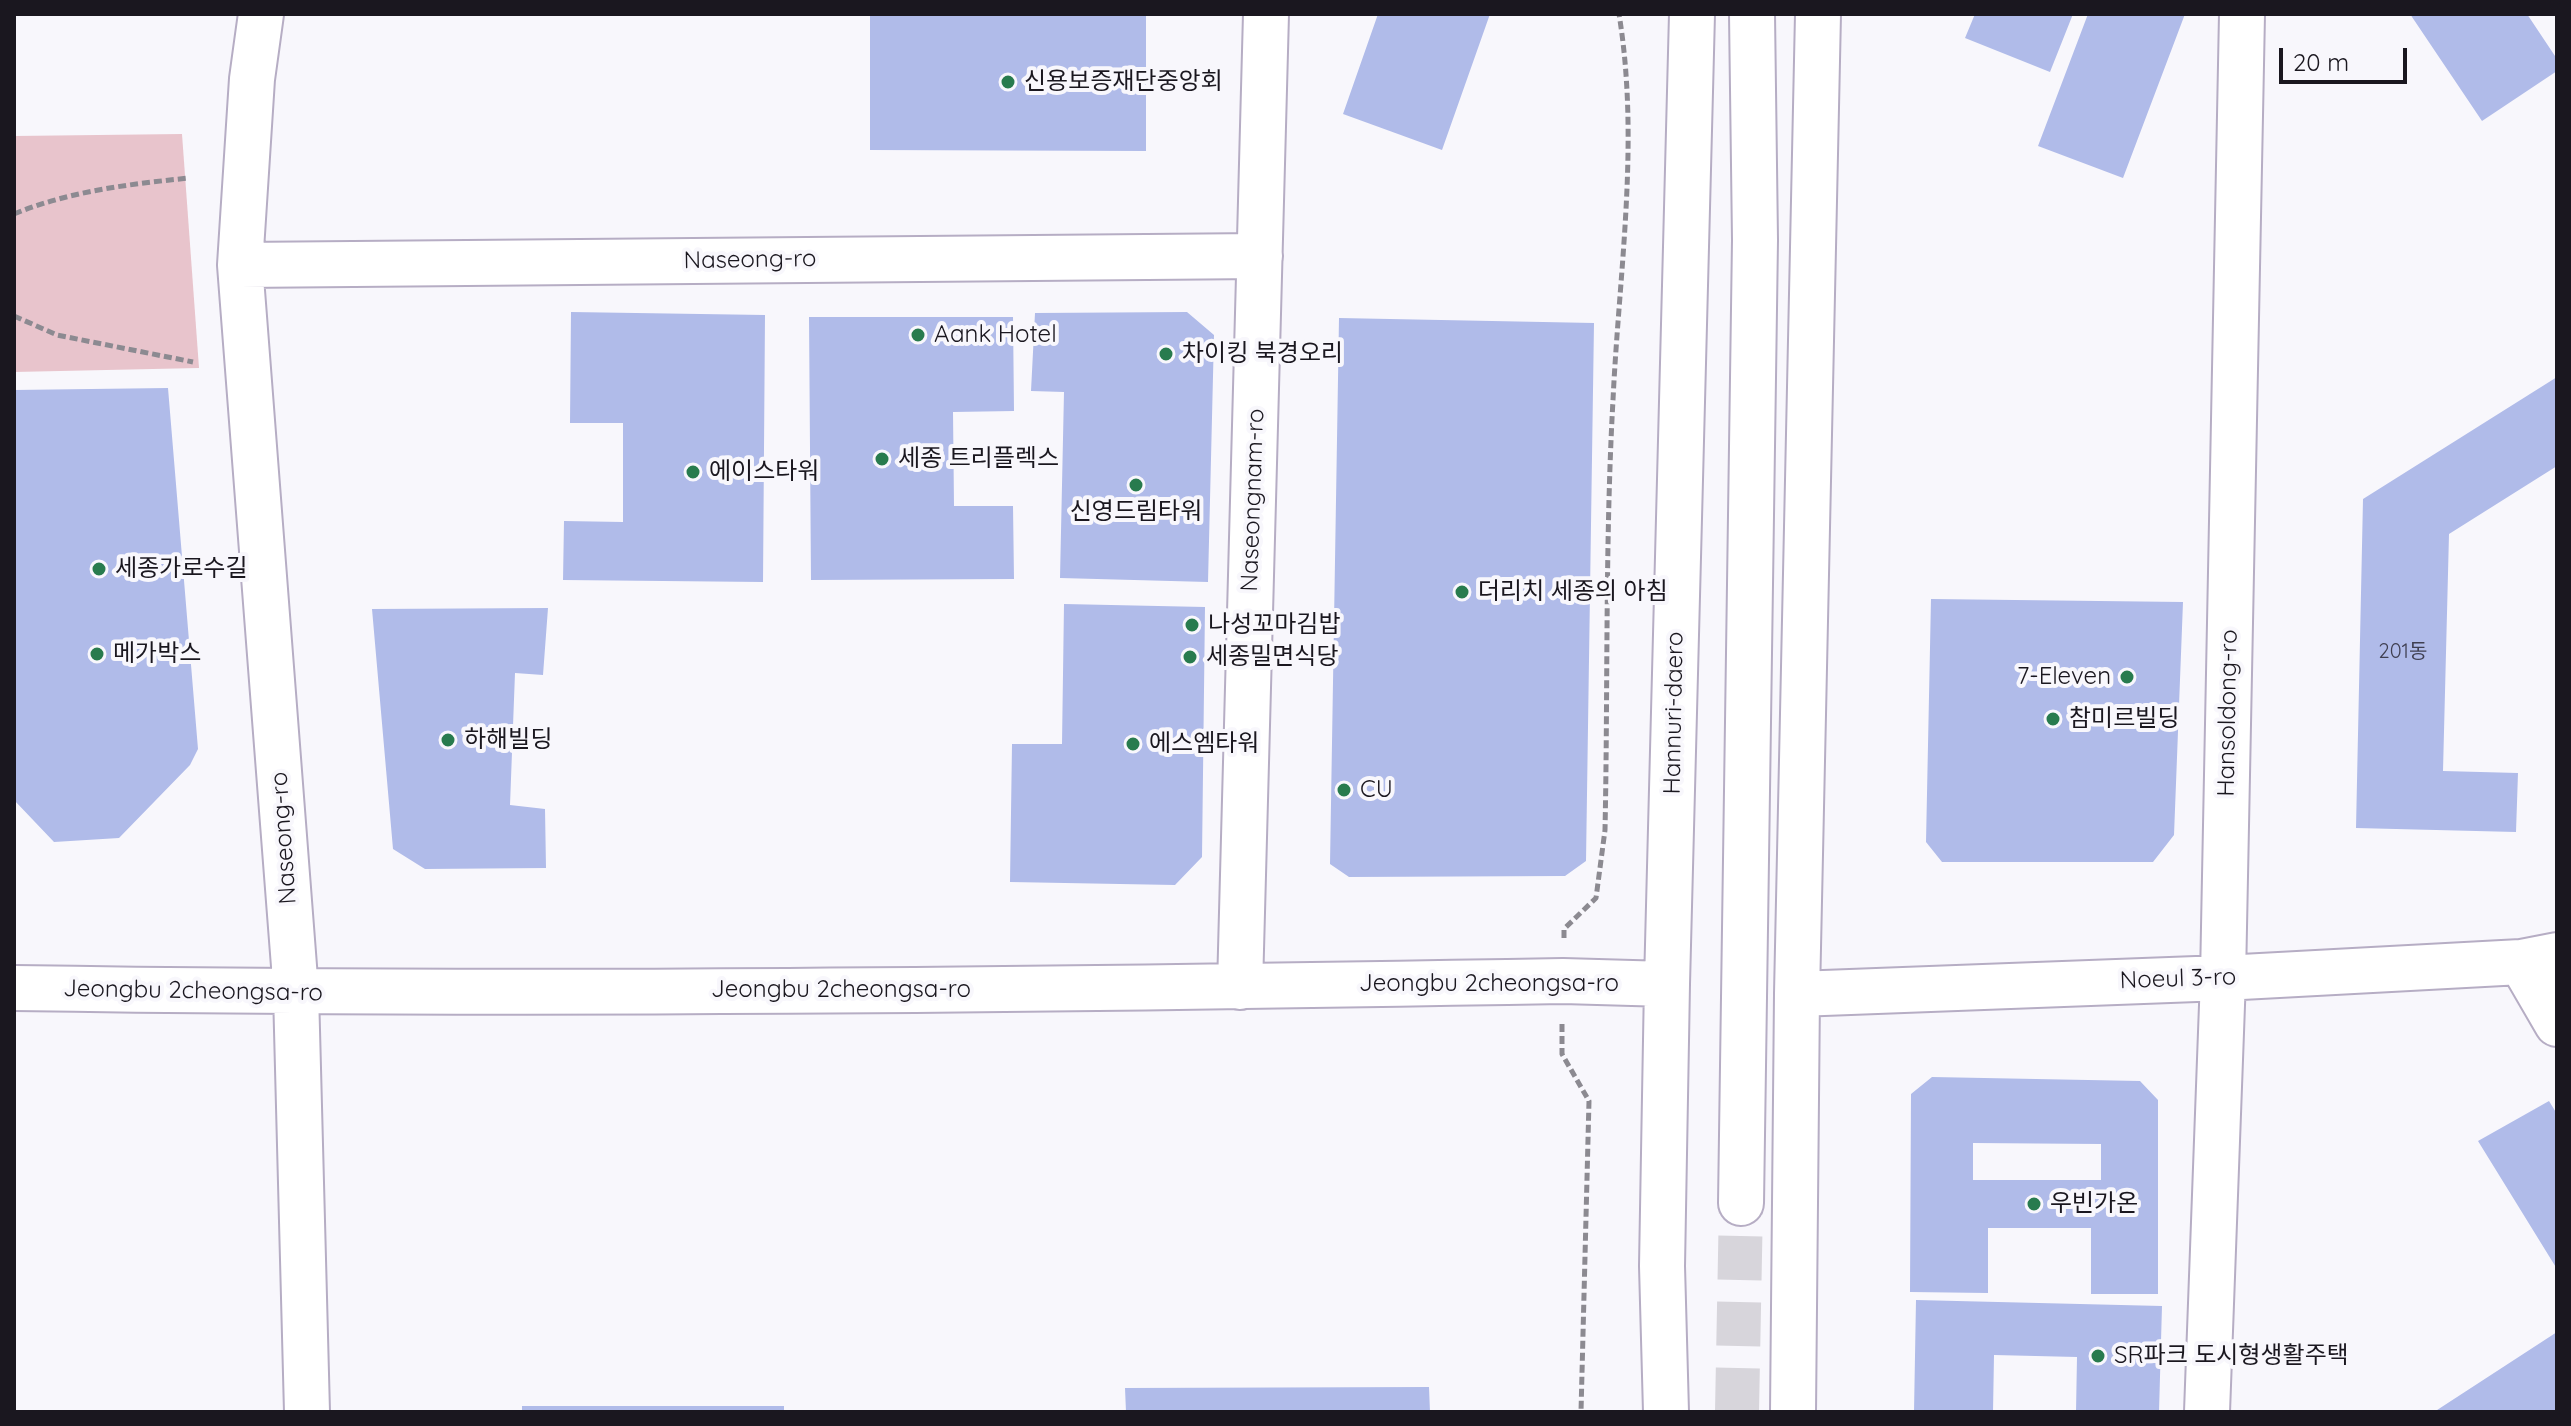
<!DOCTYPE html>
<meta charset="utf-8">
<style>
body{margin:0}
#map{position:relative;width:2571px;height:1426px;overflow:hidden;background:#f8f7fc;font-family:Quicksand,sans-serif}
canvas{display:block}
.frame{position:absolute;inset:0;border:16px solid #1a171f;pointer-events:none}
.scale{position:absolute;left:2279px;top:48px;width:128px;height:36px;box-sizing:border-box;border:4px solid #1a171f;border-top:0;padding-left:10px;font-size:24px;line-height:28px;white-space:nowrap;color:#1a171f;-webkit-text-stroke:6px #f8f7fc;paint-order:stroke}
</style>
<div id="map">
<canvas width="2571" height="1426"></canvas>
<div class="frame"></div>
<div class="scale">20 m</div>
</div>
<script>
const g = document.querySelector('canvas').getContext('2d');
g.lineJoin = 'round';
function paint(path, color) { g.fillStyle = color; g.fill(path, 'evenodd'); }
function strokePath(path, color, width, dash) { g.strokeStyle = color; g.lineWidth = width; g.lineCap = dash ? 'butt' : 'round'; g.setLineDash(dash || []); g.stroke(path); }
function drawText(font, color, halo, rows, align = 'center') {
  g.font = font + ' Quicksand,"Noto Sans KR",sans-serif'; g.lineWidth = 8; g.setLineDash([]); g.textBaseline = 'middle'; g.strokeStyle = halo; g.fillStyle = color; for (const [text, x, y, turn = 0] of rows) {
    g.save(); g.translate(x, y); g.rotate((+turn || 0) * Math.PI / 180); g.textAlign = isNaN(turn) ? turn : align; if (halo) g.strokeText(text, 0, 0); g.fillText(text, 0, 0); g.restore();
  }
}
paint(new Path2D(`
 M182,134L199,368L14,372V136Z`), '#e8c4cc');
paint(new Path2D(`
 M870,14H1146V151L870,150Z
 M1378,14H1490L1442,150L1343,114Z
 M1975,14H2073L2050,72L1965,38Z
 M2088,14H2185L2123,178L2038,146Z
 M2410,14H2527L2557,59V71L2482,121Z
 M571,312L765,315L763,582L563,580L564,521L623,522V423H570Z
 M1187,312L1214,335L1208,582L1060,578L1064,392L1031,391L1035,313Z
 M809,317H1013L1014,411L953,412L954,506H1013L1014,579L811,580Z
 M1339,318L1594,323L1586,861L1565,876L1349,877L1330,864Z
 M2557,377V466L2449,534L2443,771L2518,773L2516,832L2356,828L2363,499Z
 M168,388L198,749L190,765L119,838L54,842L14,800V390Z
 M1931,599L2183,602L2174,835L2153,862H1942L1926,842Z
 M1064,604L1205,607L1202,857L1175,885L1010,882L1012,744H1062Z
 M548,608L543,675L515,673L510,805L545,809L546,868L425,869L393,849L372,609Z
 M1932,1077L2140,1081L2158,1100V1294H2091V1228H1988V1293L1910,1292L1911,1094ZM1973,1143L2101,1144V1180H1973Z
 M2549,1101L2557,1114V1269L2478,1141Z
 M1916,1300L2162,1306L2159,1412H2076L2077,1357L1994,1355L1993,1412H1914Z
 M2557,1332V1412H2434Z
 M1429,1387L1430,1412H1126L1125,1388Z
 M522,1406H784V1412H522Z`), '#b0bbe9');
strokePath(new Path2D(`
 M1737,1412L1741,1203`), '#d7d5db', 44, [44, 22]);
const minor = new Path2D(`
 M261,14L252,79L240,265L296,992L307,1412
 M240,265L1260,256
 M2521,962L2557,1024
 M1240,987L1266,14
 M14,988C530,996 1047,990 1563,981L1667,984
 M1797,994L2223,978L2521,962L2557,955
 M1741,1203L1755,240L1752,14
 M1666,1412L1662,1266L1667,984L1692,14
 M1793,1412L1797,994L1818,14
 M2207,1412L2223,978L2242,14`);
strokePath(minor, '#b6adc4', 48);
strokePath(new Path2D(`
 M14,214C70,191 130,184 189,178
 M14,316L57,335L193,362
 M1564,938V929L1596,898L1605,830C1608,687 1605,543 1613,400C1619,272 1640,142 1619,14
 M1562,1024V1054L1589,1101L1581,1412`), '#8c8a91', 5, [8, 4]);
strokePath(minor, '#fff', 44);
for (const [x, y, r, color] of [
 [1008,82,8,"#287b4e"],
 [918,335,8,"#287b4e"],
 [1166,354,8,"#287b4e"],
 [882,459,8,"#287b4e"],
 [693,472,8,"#287b4e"],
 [1136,485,8,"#287b4e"],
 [99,569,8,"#287b4e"],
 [1462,592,8,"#287b4e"],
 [1192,625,8,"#287b4e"],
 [97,654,8,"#287b4e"],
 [1190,657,8,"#287b4e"],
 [2127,677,8,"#287b4e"],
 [2053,719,8,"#287b4e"],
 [448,740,8,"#287b4e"],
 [1133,744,8,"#287b4e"],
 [1344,790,8,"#287b4e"],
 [2034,1204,8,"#287b4e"],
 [2098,1356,8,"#287b4e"]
]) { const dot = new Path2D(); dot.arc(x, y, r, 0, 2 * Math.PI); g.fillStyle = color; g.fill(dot); strokePath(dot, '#f8f7fc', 3); }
drawText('20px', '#404052', null, [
 ["201동",2403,652]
]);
drawText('24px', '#1a171f', '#f8f7fc', [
 ["신용보증재단중앙회",1024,82],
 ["Aank Hotel",934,335],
 ["차이킹 북경오리",1182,354],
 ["세종 트리플렉스",898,459],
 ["에이스타워",709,472],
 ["신영드림타워",1136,512,"center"],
 ["세종가로수길",115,569],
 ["더리치 세종의 아침",1478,592],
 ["나성꼬마김밥",1208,625],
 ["메가박스",113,654],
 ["세종밀면식당",1206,657],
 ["7-Eleven",2111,677,"right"],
 ["참미르빌딩",2069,719],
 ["하해빌딩",464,740],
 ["에스엠타워",1149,744],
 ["CU",1360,790],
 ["우빈가온",2050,1204],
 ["SR파크 도시형생활주택",2114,1356]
], 'left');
drawText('24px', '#1a171f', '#f8f7fc', [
 ["Naseong-ro",750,260,-1],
 ["Naseongnam-ro",1253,500,-88],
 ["Hannuri-daero",1674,713,-89],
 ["Hansoldong-ro",2228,713,-89],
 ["Naseong-ro",284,838,-94],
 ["Noeul 3-ro",2178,979,-2],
 ["Jeongbu 2cheongsa-ro",1489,984],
 ["Jeongbu 2cheongsa-ro",841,990],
 ["Jeongbu 2cheongsa-ro",193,991,1]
]);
</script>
